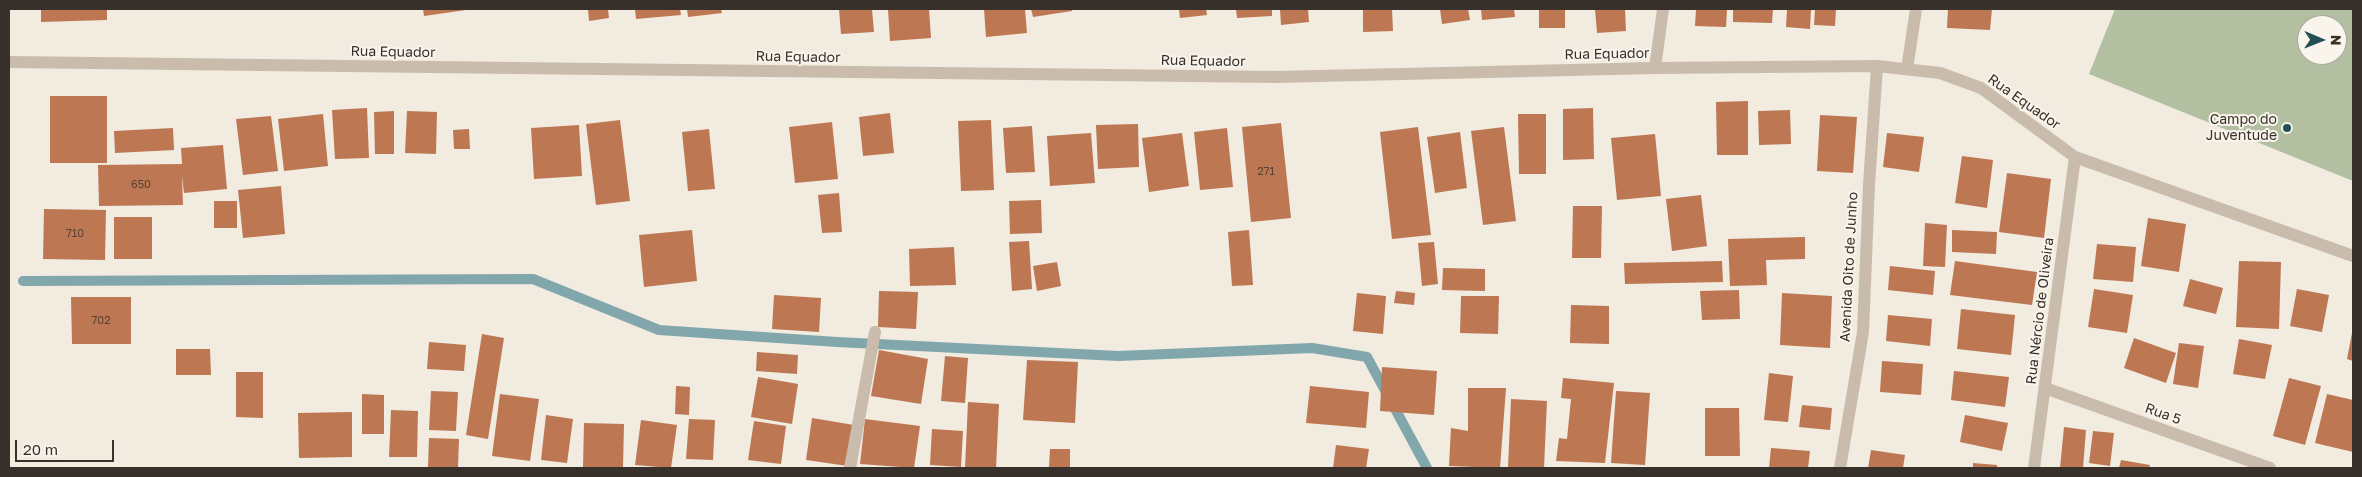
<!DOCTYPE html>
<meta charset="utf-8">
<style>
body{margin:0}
#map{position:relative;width:2362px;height:477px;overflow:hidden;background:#f1ebe0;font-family:"Golos Text",sans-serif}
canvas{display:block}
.frame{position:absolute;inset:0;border:10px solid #38302b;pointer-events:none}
.north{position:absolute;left:2297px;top:15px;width:50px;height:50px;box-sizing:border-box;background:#f9f4ec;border:1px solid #aca69f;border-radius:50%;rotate:91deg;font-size:14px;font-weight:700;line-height:20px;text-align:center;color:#38302b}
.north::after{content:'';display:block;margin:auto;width:18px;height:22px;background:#234e56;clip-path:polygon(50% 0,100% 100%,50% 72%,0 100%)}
.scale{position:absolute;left:15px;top:440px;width:99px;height:22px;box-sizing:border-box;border:2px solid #38302b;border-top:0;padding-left:6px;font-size:15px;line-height:18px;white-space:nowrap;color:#38302b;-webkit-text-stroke:4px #f9f4ec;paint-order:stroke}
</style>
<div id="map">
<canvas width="2362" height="477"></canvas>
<div class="frame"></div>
<div class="north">N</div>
<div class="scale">20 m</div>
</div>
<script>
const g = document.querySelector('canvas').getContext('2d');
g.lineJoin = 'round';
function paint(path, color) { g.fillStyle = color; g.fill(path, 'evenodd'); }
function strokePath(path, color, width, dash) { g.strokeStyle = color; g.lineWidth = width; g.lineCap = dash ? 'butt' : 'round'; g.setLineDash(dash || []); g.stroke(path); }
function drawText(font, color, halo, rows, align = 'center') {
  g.font = font + ' "Golos Text",sans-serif'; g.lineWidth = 4; g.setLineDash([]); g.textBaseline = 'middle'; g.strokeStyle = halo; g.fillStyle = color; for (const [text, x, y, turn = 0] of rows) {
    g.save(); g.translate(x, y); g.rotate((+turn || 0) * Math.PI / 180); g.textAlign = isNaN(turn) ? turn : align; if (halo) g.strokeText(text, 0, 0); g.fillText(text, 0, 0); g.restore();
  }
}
paint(new Path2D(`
 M2115,9H2353V181L2089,74ZM2307,25H2337V55H2307Z`), '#b2c0a1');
strokePath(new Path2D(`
 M23,281L533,279L659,330L837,342L1118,356L1312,348L1367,357L1427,468`), '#81a6ac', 10);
paint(new Path2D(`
 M41,9H107V20L41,22Z
 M423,9H466V10L424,16Z
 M588,9H608L609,18L589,21Z
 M635,9H680L681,15L636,19Z
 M687,9H721L722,13L688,17Z
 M839,9H872L874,32L841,34Z
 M888,9H929L931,38L890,41Z
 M984,9H1025L1027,33L986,37Z
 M1031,9H1072V11L1033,17Z
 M1179,9H1206L1207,15L1180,18Z
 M1236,9H1272V16L1237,18Z
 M1280,9H1308L1309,22L1281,25Z
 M1363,9H1392L1393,31L1363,32Z
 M1440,9H1468L1470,20L1442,24Z
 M1481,9H1514L1515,17L1482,20Z
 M1539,9H1565V28H1539Z
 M1595,9H1625L1626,31L1597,33Z
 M1696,9H1727L1726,27L1695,26Z
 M1733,9H1773L1772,23L1733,22Z
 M1787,9H1811L1810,29L1786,27Z
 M1815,9H1836L1835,26L1814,25Z
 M1948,9H1992L1990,30L1947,28Z
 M50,96H107V163H50Z
 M1748,101V155H1717L1716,102Z
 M367,108L369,158L335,159L332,110Z
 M1593,108L1594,159L1563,160V109Z
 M1790,110L1791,144L1759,145L1758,111Z
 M394,111V154H375L374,112Z
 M407,111L437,112L436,154L405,153Z
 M890,113L894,153L863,156L859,117Z
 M323,114L328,166L284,171L278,119Z
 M1518,114H1546V174H1519Z
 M1820,115L1857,117L1853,173L1817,171Z
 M271,116L278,171L243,175L236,119Z
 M620,120L630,201L596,205L586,124Z
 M991,120L994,190L961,191L958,121Z
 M832,122L838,179L795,183L789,127Z
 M1281,123L1291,218L1251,222L1242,127Z
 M1138,124L1139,167L1098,169L1096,125Z
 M579,125L582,176L534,179L531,128Z
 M1032,126L1035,172L1006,173L1003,128Z
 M1418,127L1431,235L1392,239L1380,132Z
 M1504,127L1516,221L1483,225L1471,131Z
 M173,128L174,150L115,153L114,131Z
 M1227,128L1233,187L1200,190L1194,132Z
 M469,129L470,149H454L453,130Z
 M709,129L715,189L688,191L682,132Z
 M1460,132L1467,188L1435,193L1427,137Z
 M1091,133L1095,183L1050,186L1047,136Z
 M1182,133L1189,186L1149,192L1142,138Z
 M1887,133L1924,137L1919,172L1883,167Z
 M1655,134L1661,196L1617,200L1611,138Z
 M223,145L227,189L184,193L182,176L183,205L99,206L98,165L182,164L181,148Z
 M1962,156L1993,160L1987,208L1955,203Z
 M2007,173L2051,179L2044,238L1999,232Z
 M281,186L285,234L243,238L238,190Z
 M839,193L842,232L822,233L818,195Z
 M1701,195L1707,246L1672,251L1666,199Z
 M1041,200L1042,233L1010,234L1009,201Z
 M214,201H237V228H214Z
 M1573,206H1602L1601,258H1572Z
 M44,209L106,210L105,260L43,259Z
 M114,217H152V259H114Z
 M2148,218L2186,224L2179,272L2141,266Z
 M1925,223L1947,225L1945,267L1923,266Z
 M692,230L697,281L644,287L639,235Z
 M1249,230L1253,285L1232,286L1228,232Z
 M1952,230L1997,232L1996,254L1952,252Z
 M1805,237V259L1766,260L1767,285L1730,286L1728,239Z
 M1029,241L1032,289L1012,291L1009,242Z
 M1434,242L1438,284L1422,286L1418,243Z
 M2097,244L2136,247L2133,282L2093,279Z
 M954,247L956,285L910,286L909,249Z
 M1722,261L1723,282L1625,284L1624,263Z
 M1955,261L2037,272L2032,305L1950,295Z
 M2239,261L2281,262L2279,329L2236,327Z
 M1057,262L1061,286L1037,291L1033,266Z
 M1890,266L1935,271L1933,295L1888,290Z
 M1443,268L1485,269V291L1442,290Z
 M2190,279L2223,288L2216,314L2183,306Z
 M2094,289L2133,295L2127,333L2088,327Z
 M2297,289L2329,295L2322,332L2290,326Z
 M1739,290L1740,319L1702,320L1700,291Z
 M879,291L918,292L916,329L878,327Z
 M1396,291L1415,293L1414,305L1394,303Z
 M1357,293L1386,296L1383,334L1353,331Z
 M1782,293L1832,296L1830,348L1780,345Z
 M774,295L821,298L819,332L772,329Z
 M1461,296H1499L1498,334L1460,333Z
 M71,297H131V344H72Z
 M1571,305L1609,306V344L1570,343Z
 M1961,309L2015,315L2011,355L1957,349Z
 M1888,315L1932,319L1930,346L1886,341Z
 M2352,333H2353V361L2347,359Z
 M482,334L504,338L488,439L466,435Z
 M2134,338L2176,353L2166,383L2124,368Z
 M2239,339L2272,345L2265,379L2233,374Z
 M429,342L466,345L464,371L427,369Z
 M2179,343L2204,346L2198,388L2173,384Z
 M176,349H210L211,375H176Z
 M879,350L928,359L921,404L871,396Z
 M757,352L798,355L797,374L756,371Z
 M945,356L968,358L965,403L941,401Z
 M1027,360L1078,362L1075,423L1023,420Z
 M1882,361L1923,364L1921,395L1880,392Z
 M1382,367L1437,371L1434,415L1380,411Z
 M1954,371L2009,377L2005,407L1951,400Z
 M236,372H263V418L236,417Z
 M1769,373L1793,376L1788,422L1764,420Z
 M758,377L798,384L792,424L751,417Z
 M1563,378L1614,383L1605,463L1556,461L1559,438L1567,439L1571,399L1561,398Z
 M2289,378L2321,386L2305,445L2273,436Z
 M676,386L690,387L689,415L675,414Z
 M1310,386L1369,392L1366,428L1306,423Z
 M1468,388H1506L1500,468L1449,466L1451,428L1468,431Z
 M431,391L458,392L456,431L429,430Z
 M1616,391L1650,393L1645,465L1611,463Z
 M362,394L384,395V434H362Z
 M500,394L539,399L530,461L492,456Z
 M2327,394L2353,400V452L2315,443Z
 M1511,399L1547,401L1544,468H1508Z
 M968,402L999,404L996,468H965Z
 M1802,405L1832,408L1830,430L1799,427Z
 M1705,408H1739L1740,456H1705Z
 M391,410L418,411L417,457H389Z
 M352,412V457L299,458L298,413Z
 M546,415L573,419L567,463L541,460Z
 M1965,415L2008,423L2002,451L1960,442Z
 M812,418L854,425L848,466L806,460Z
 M689,419L715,420L713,460L686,459Z
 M865,419L920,426L914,468L860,464Z
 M641,420L677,425L671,468L635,465Z
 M754,421L786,426L781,464L748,460Z
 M584,423L624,424L623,468H583Z
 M2064,427L2086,430L2083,468H2060Z
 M932,429L963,431L961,467L930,465Z
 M2093,431L2114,433L2110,466L2089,463Z
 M429,438L459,439L458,468H428Z
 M1336,445L1369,449L1366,468H1333Z
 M1771,448L1810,451L1808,468H1769Z
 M1050,449H1070V468H1049Z
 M1871,450L1905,455L1903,468H1868Z
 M2121,460L2150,465L2149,468H2119Z
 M1973,463L1997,465V468H1973Z`), '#bd7753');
strokePath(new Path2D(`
 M850,468L875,332`), '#c9bcad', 12);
strokePath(new Path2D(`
 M9,62L1275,77L1655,68L1877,66L1940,73L1981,88L2075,157L2353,256
 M1655,68L1663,9
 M1907,69L1916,9
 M2045,388L2270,468
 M1840,468L1863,332L1869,185L1877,66
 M2034,468L2075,157`), '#c9bcad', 12);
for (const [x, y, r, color] of [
 [2287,128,5,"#234e56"]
]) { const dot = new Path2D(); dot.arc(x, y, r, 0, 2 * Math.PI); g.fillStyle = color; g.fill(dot); strokePath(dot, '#f9f4ec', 2); }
drawText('11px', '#594235', null, [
 ["271",1266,172],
 ["650",141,185],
 ["710",75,234],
 ["702",101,321]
]);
drawText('14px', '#38302b', '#f9f4ec', [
 ["Rua Equador",393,52,1],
 ["Rua Equador",1607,54,-1],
 ["Rua Equador",798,57,1],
 ["Rua Equador",1203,61,1],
 ["Rua Equador",2024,102,35],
 ["Avenida Oito de Junho",1849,267,-87],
 ["Rua Nércio de Oliveira",2040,311,-83],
 ["Rua 5",2163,414,20]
]);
drawText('14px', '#38302b', '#f9f4ec', [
 ["Campo do",2277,120],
 ["Juventude",2277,136]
], 'right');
</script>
